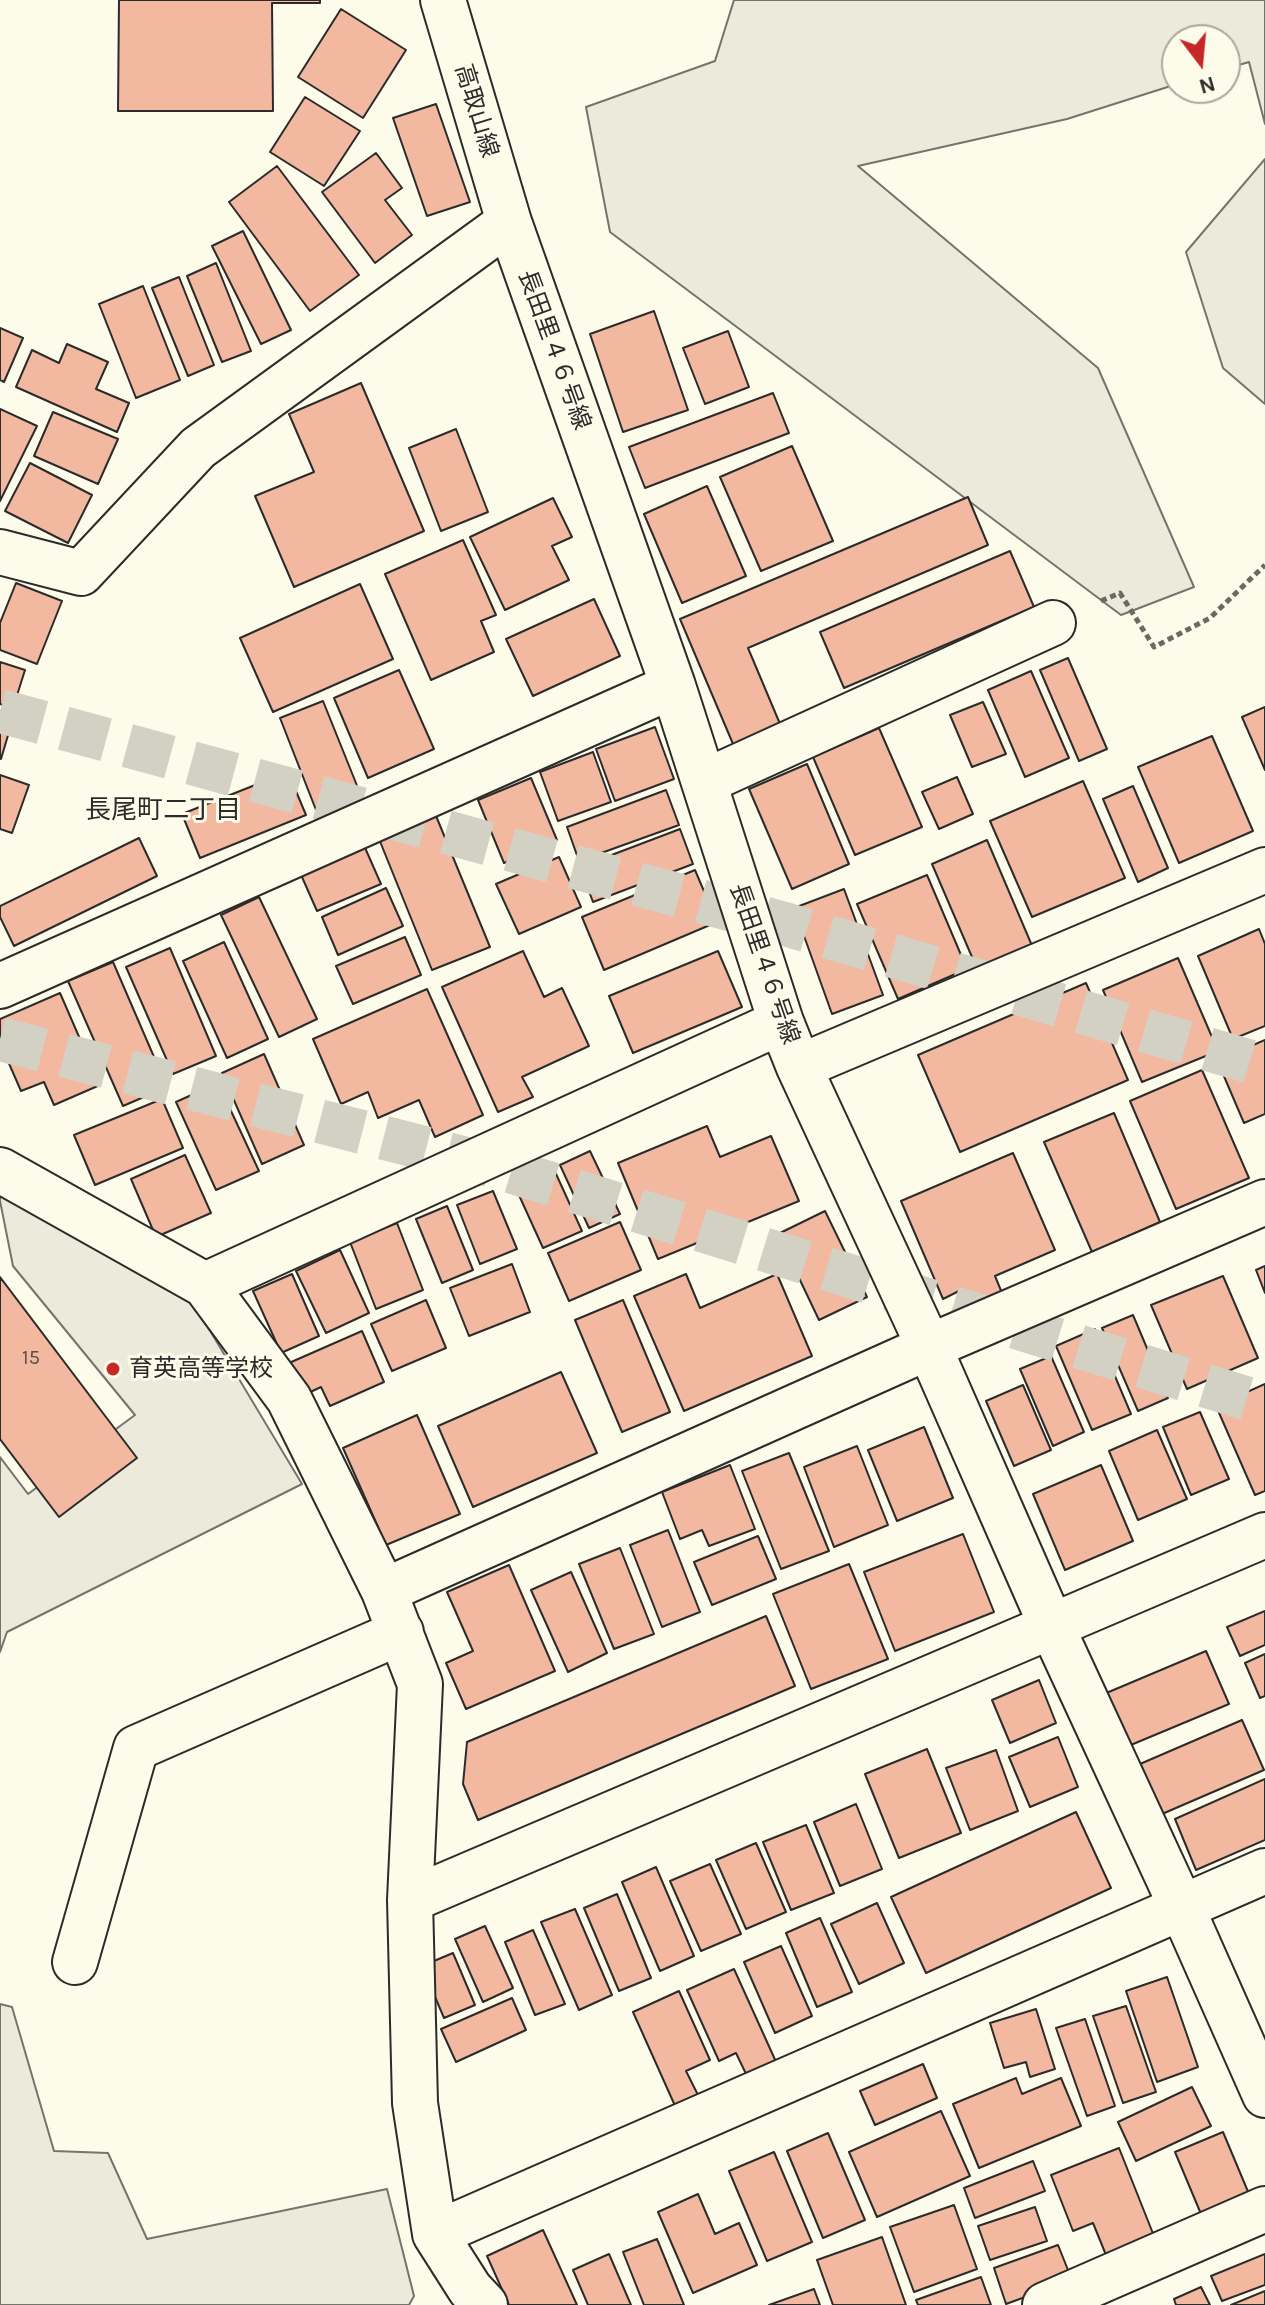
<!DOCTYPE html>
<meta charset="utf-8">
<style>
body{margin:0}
#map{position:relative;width:1265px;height:2305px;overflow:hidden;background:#fdfbea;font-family:Karla,sans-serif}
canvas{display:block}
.north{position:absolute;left:1161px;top:24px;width:80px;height:80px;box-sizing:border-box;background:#fdfbea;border:2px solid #a9a89e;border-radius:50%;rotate:164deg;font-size:22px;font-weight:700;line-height:32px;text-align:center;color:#2b2b2b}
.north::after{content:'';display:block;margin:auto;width:28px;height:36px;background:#c62828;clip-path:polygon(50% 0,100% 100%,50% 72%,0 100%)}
</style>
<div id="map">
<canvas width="1265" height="2305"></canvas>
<div class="north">N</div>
</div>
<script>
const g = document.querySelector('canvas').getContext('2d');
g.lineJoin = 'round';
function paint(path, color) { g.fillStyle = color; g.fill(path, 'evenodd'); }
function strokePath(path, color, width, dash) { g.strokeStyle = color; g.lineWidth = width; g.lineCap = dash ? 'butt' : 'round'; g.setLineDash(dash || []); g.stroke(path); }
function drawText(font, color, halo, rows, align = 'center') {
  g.font = font + ' Karla,"Noto Sans JP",sans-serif'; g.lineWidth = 6; g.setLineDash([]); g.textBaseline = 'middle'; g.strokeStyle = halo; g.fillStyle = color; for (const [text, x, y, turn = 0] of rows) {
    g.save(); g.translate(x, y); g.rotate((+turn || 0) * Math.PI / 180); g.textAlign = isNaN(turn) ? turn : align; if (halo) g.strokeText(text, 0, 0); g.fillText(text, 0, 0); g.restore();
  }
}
const green = new Path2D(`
 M734,0H1265V124L1249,62L1225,69V40H1177V84L1067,119L858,166L1098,368L1194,587L1121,615L610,232L586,107L715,61Z
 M1265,159V404L1223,368L1186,252Z
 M0,1187L191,1299L302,1484L7,1632L0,1652V1457L28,1494L135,1415L13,1266L0,1201Z
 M0,2004L12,2007L54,2151L108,2153L147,2239L387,2189L414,2296L409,2305H0Z`);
paint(green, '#ecebdb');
strokePath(green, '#74746e', 2);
const building = new Path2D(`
 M119,0H320V3H272L273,111H118Z
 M341,9L406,50L363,118L298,77Z
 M305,97L360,131L324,186L270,152Z
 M436,104L470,202L427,216L393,118Z
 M376,153L402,188L385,200L412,235L375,263L322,192Z
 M277,166L359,275L310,311L229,202Z
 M243,231L291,330L261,344L212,246Z
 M216,263L251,351L222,362L187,276Z
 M179,277L214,365L188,376L152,288Z
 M143,286L180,380L136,398L99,304Z
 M654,311L688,410L623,432L590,334Z
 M0,328L23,338L4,382L0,380Z
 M728,331L749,387L705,404L683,348Z
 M67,344L108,362L96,389L129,403L117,432L16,387L32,350L59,363Z
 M361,383L424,531L294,587L255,496L314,472L289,414Z
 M773,393L789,433L645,488L629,447Z
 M0,409L37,426L0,501Z
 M53,412L118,439L98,484L34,456Z
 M456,429L488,512L441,531L409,448Z
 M792,446L833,541L761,571L720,477Z
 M30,463L92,495L68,543L5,511Z
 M707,486L746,576L682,603L644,514Z
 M968,497L988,545L748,648L783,731L736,751L680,619Z
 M553,498L572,537L552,546L569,580L505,610L470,537Z
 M463,540L496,615L481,621L494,652L431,680L385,574Z
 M1010,551L1034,607L844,688L820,632Z
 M16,583L62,601L37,664L0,650V623Z
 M360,584L393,659L273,712L240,638Z
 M594,599L620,656L533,696L506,639Z
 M1068,658L1107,749L1079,761L1040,670Z
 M0,662L25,670L13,708L0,704Z
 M399,670L434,749L368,778L334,698Z
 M1031,671L1069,758L1025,777L988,690Z
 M323,701L360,793L316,810L280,718Z
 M983,702L1006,754L972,767L950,715Z
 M1265,707V770L1242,717Z
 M0,711L14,715L1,759L0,758Z
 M655,727L674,779L615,801L596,749Z
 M879,728L922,827L855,855L813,757Z
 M1212,736L1253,831L1179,863L1138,767Z
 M593,752L611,802L558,821L540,772Z
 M807,764L849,864L792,889L749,789Z
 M288,772L306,815L200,858L182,814Z
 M0,775L29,785L12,833L0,829Z
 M957,777L973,814L939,829L922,792Z
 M531,778L557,840L504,863L478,800Z
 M1083,781L1125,878L1032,917L990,821Z
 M1133,786L1168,868L1138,882L1103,799Z
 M666,790L679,825L579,861L567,827Z
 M434,811L490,947L432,970L377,834Z
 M680,829L693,864L593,902L580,867Z
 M139,838L157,876L14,946L0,917V906Z
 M987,840L1033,948L978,971L932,864Z
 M362,841L381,884L317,911L298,868Z
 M559,857L581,907L519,934L496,884Z
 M695,870L717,922L604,970L582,917Z
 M927,875L967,969L898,999L857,904Z
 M386,888L403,926L338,955L322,917Z
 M844,889L883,995L832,1014L794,908Z
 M259,897L317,1019L279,1037L221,915Z
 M1259,929L1265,944V1026L1233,1039L1198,956Z
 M405,937L421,975L353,1004L336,966Z
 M224,942L268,1039L227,1058L183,961Z
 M170,948L216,1056L173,1074L126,967Z
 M523,951L544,997L562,988L589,1046L522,1077L533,1097L498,1112L442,987Z
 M718,951L742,1007L633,1053L609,996Z
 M1178,958L1218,1051L1142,1082L1103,990Z
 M113,962L167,1087L123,1106L68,981Z
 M1086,983L1128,1080L960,1152L918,1055Z
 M427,989L483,1115L435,1137L419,1100L378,1118L368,1092L341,1104L313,1039Z
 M60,993L100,1085L54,1105L44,1082L21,1091L0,1043V1019Z
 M1265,1040V1114L1244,1123L1220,1067L1247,1056L1244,1049Z
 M264,1054L304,1145L262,1164L222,1073Z
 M1202,1070L1249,1178L1176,1209L1130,1101Z
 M218,1083L259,1171L216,1190L176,1102Z
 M162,1099L183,1148L95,1185L74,1135Z
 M1114,1113L1160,1222L1092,1252L1044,1142Z
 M707,1126L720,1157L771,1136L799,1201L658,1259L618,1163Z
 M590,1151L620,1214L589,1228L560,1165Z
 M1013,1153L1055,1250L995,1276L1002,1293L967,1308L959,1291L943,1299L901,1201Z
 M185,1155L211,1213L156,1237L131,1179Z
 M552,1165L582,1231L543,1248L513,1182Z
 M493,1191L517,1249L480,1264L457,1205Z
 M447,1206L473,1270L442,1283L416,1219Z
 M825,1211L867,1297L819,1320L778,1234Z
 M620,1222L641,1270L569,1301L548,1253Z
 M397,1223L423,1290L376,1309L350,1242Z
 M340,1250L369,1313L326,1333L296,1271Z
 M512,1264L530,1312L469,1336L450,1288Z
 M1265,1266V1293L1256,1270Z
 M292,1274L319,1336L281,1353L253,1291Z
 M686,1274L700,1308L777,1274L812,1356L684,1411L634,1296Z
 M1223,1276L1258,1358L1187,1389L1151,1305Z
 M0,1277L137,1458L59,1517L0,1439Z
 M426,1300L446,1348L392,1371L371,1324Z
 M623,1300L670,1412L622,1432L575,1320Z
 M1133,1315L1168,1398L1138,1411L1102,1328Z
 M1095,1329L1131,1414L1092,1430L1056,1346Z
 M362,1331L384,1382L330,1406L321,1387L304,1395L289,1363Z
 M1051,1356L1084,1432L1053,1446L1020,1369Z
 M561,1372L597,1453L473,1507L438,1426Z
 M1265,1384V1491L1255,1495L1216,1406Z
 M1023,1385L1051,1450L1014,1466L986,1401Z
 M1200,1412L1229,1479L1191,1495L1163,1427Z
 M417,1415L460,1514L386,1545L343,1448Z
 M924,1427L953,1498L897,1521L868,1450Z
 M1157,1430L1187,1499L1138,1520L1109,1451Z
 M857,1446L888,1525L834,1547L804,1467Z
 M789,1453L829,1551L781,1569L742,1471Z
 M730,1465L755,1529L709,1546L702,1530L680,1539L662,1492Z
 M1101,1465L1133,1541L1065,1570L1033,1494Z
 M668,1530L700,1612L662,1627L630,1545Z
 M963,1534L994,1612L895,1651L864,1572Z
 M758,1536L776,1579L712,1605L694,1562Z
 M620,1548L654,1634L614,1649L579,1564Z
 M849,1564L888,1659L811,1689L773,1594Z
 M509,1565L555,1671L466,1709L446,1663L473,1651L447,1592Z
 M571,1572L607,1653L568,1672L531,1590Z
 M1265,1611V1645L1240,1656L1227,1627Z
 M766,1616L795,1686L478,1820L463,1784L467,1742Z
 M1206,1651L1229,1704L1126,1747L1104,1694Z
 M1265,1654V1696L1260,1698L1245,1663Z
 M1039,1680L1056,1723L1010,1743L992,1700Z
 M1242,1720L1264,1770L1162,1814L1140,1764Z
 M1058,1737L1078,1787L1030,1807L1009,1757Z
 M927,1749L961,1833L899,1858L865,1774Z
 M996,1750L1018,1811L970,1830L946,1768Z
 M1265,1779V1840L1196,1870L1175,1819Z
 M856,1804L882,1869L840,1886L814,1822Z
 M1076,1812L1111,1888L926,1973L891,1897Z
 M806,1825L834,1893L791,1910L763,1842Z
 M756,1843L786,1912L746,1929L716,1860Z
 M710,1864L741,1934L701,1951L670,1881Z
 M656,1867L694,1956L660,1971L622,1882Z
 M617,1894L651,1978L619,1991L584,1908Z
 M877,1903L904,1963L859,1984L831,1924Z
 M575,1909L612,1995L579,2010L541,1922Z
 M820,1918L852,1992L817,2007L786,1933Z
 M485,1926L513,1988L483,2002L455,1939Z
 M533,1930L565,2004L535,2015L505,1942Z
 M781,1946L812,2016L775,2033L744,1962Z
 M453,1953L475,2005L444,2018L422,1966Z
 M734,1969L777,2064L747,2076L736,2053L719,2061L687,1990Z
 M1167,1977L1198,2067L1157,2082L1126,1991Z
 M679,1991L710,2060L686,2071L699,2097L676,2108L633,2012Z
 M512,1998L526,2030L456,2062L441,2029Z
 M1126,2006L1156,2092L1123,2103L1093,2016Z
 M1036,2009L1055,2069L1030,2077L1026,2062L1004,2068L990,2023Z
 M1085,2019L1115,2106L1087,2116L1056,2028Z
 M923,2064L937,2098L875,2125L860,2091Z
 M1016,2078L1022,2094L1061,2078L1081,2126L979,2168L953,2104Z
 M1192,2087L1211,2126L1136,2161L1118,2122Z
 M941,2111L970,2176L877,2217L849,2152Z
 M1223,2132L1249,2194L1201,2214L1175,2152Z
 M828,2133L865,2220L823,2238L787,2151Z
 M1119,2148L1154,2236L1106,2255L1093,2223L1073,2231L1051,2175Z
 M774,2152L812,2242L767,2261L729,2171Z
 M1033,2161L1045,2191L975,2218L964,2188Z
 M698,2194L715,2234L739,2223L757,2265L693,2293L658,2212Z
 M954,2205L977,2269L914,2292L890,2227Z
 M1035,2207L1047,2241L990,2260L978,2226Z
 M543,2230L577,2305H509L487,2256Z
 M882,2237L906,2305H833L817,2260Z
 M657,2239L684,2305H644L623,2252Z
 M1058,2245L1072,2280L1006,2304L994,2268Z
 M609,2254L631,2305H588L573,2270Z
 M1265,2254V2285L1222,2301L1211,2276Z
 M981,2277L991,2305H918L916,2300Z
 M1201,2287L1210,2305H1176L1174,2299Z
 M814,2289L820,2305H769Z
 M1265,2291V2305H1231Z`);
paint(building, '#f2b8a0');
strokePath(building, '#2b2b2b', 2);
strokePath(new Path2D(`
 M0,711L788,925L1265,1066
 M0,1039L490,1165L1265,1404`), '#d3d1c4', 44, [44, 22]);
const minor = new Path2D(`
 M443,0L509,222L673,686L781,1022L799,1067L929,1347L1052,1627L1182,1908L1265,2095
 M0,552L81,573L198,448L509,222
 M704,782L1053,623
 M0,986L673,686
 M799,1067L1265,870
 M0,1170L205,1285L289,1399L384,1591L420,1684L410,1900L415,2103L435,2234L470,2289L485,2305
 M205,1285L781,1022
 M384,1591L929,1347L1265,1202
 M410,1900L1265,1535
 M75,1962L136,1748L401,1632
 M435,2234L1265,1871
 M1045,2305L1265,2209`);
strokePath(minor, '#2b2b2b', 48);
strokePath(new Path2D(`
 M1101,601L1120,593L1154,647L1210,618L1265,565`), '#6a6964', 5, [6, 4]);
strokePath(minor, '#fdfbea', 44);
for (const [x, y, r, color] of [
 [113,1369,8,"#c62828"]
]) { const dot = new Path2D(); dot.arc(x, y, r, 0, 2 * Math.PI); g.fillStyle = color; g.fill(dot); strokePath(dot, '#fdfbea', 3); }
drawText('20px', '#5d4e48', null, [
 ["15",31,1358]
]);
drawText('24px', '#2b2b2b', '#fdfbea', [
 ["高取山線",476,111,73],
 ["長田里４６号線",554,350,70],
 ["長田里４６号線",764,964,71]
]);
drawText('24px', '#2b2b2b', '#fdfbea', [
 ["育英高等学校",129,1369]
], 'left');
drawText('26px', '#2b2b2b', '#fdfbea', [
 ["長尾町二丁目",163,811]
]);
</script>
